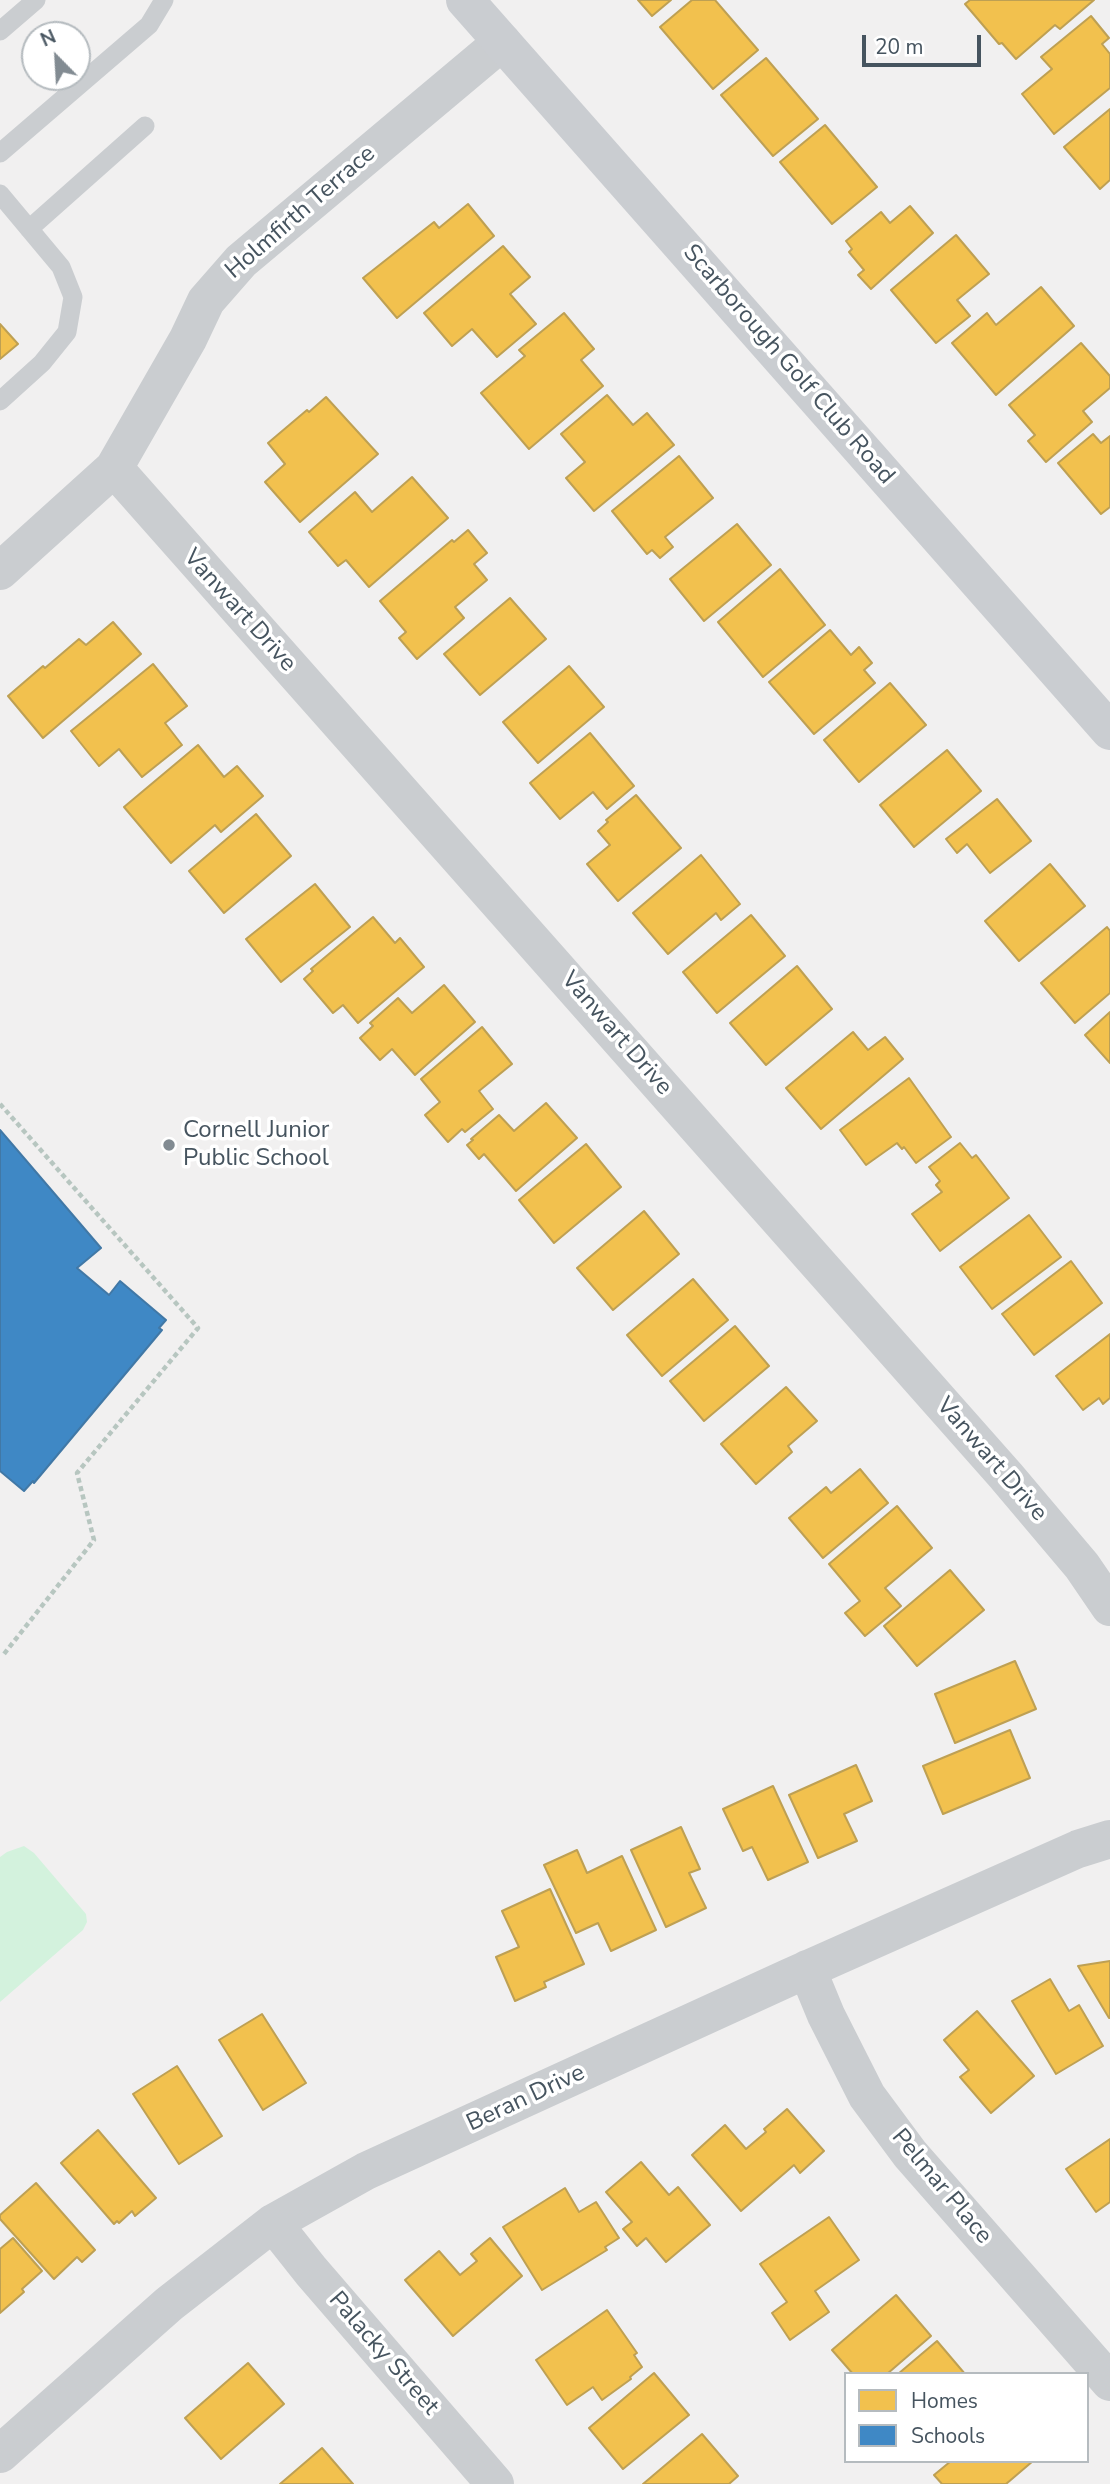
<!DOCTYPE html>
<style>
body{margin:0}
#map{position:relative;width:1110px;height:2484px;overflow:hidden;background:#f1f0f0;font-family:"Nunito Sans",sans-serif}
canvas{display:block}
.legend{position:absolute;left:844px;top:2372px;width:245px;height:91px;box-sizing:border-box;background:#fff;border:2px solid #b5bbbf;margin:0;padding:9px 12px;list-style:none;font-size:21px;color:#46545f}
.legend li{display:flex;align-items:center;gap:14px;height:35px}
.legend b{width:35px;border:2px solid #b5bbbf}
.north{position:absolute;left:21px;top:21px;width:70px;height:70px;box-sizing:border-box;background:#fff;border:2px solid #b5bbbf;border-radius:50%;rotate:336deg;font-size:19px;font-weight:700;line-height:28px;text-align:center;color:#46545f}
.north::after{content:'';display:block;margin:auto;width:24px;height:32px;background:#828b92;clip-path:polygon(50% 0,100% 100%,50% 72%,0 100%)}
.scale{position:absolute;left:862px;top:35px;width:119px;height:32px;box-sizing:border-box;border:4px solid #46545f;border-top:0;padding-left:9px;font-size:21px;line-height:24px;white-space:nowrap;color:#46545f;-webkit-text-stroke:5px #fff;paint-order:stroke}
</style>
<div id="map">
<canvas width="1110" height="2484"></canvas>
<ul class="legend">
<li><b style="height:19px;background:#f2c14e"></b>Homes</li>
<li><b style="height:19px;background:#3f88c5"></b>Schools</li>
</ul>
<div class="north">N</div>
<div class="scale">20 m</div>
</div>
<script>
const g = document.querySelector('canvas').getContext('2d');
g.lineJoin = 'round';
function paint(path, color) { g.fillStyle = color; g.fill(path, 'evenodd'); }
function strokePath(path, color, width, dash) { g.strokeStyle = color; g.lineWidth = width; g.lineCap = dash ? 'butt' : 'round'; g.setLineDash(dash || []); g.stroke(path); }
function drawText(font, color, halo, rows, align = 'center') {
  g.font = font + ' "Nunito Sans",sans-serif'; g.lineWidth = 7; g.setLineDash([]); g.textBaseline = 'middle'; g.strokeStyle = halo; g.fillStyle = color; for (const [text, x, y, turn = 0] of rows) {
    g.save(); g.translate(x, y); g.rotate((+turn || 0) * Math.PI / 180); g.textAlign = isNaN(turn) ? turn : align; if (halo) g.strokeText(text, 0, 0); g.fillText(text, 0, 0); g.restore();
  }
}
paint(new Path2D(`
 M24,1846L34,1853L86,1914L87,1922L83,1930L0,2002V1857L7,1852Z`), '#d3f2dd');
const homes = new Path2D(`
 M638,0H671L652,16Z
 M692,0H715L758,50L713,89L660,27Z
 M970,0H1094L1060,29L1055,25L1016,59L1002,43L999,44L965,4Z
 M1091,16L1109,38L1102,44L1110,54V88L1054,134L1022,94L1052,69L1041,57Z
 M766,58L818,119L773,156L721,95Z
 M1110,109V180L1100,189L1064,147Z
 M825,125L877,187L832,224L780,162Z
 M468,204L494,236L397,318L363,278L434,222L439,228Z
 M910,206L933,233L871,289L858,275L864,270L849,252L852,249L846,241L881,212L890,223Z
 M956,235L989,274L957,300L970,316L936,343L891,290Z
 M503,246L530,277L510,294L536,324L497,357L472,329L452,346L424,313Z
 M1041,287L1074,326L996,395L952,343L987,313L996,325Z
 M564,313L594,349L581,360L603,386L529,449L481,393L525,356L519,350Z
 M0,324L18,344L0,359Z
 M1081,343L1110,376V388L1083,411L1092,422L1046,462L1028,441L1035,435L1009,405Z
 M607,395L633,425L647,413L674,445L594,511L566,478L585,462L561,434Z
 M326,397L378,454L300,522L265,482L285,464L268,443L307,410L309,412Z
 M1093,434L1101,443L1110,436V507L1101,514L1058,463Z
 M679,456L713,498L665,537L673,547L660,558L652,550L647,554L612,511Z
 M412,477L448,518L369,587L346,560L338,566L309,532L355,492L372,512Z
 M737,524L771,565L704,621L670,579Z
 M468,530L487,553L474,564L487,580L455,607L464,618L417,659L399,638L406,632L380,601L452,540L454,542Z
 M780,569L825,625L763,677L718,622Z
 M510,598L546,639L480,695L444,654Z
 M113,622L141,654L43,738L8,696L43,666L45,668L79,639L86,645Z
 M830,630L851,655L859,647L872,663L864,670L875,683L814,734L769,682Z
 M153,664L187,706L165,723L182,745L142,777L119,749L99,766L71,731Z
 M569,666L604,707L538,763L503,722Z
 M890,683L926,725L859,782L824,740Z
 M590,733L634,786L607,809L593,792L560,819L530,783Z
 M198,745L224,777L237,766L263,796L221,832L215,825L171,863L124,807Z
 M947,750L981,791L914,847L880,805Z
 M636,795L681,848L618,901L587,864L610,845L598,831L608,822L606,820Z
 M997,799L1031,841L990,873L967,844L957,853L946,839Z
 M256,814L291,856L224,913L189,871Z
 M701,855L740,904L721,920L716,913L668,954L633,913Z
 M1050,864L1085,906L1019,961L985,921Z
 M315,884L350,927L281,982L246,939Z
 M751,915L785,956L717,1013L683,972Z
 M373,917L395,943L400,938L424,967L358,1023L343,1005L333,1013L304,979L313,971L311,969Z
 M1107,927L1110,931V993L1075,1023L1041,983Z
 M797,966L832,1009L766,1065L730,1023Z
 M444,985L475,1022L415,1075L392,1049L380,1060L360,1038L373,1026L370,1023L398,998L412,1013Z
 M1110,1012V1063L1085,1035Z
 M482,1027L512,1064L479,1091L493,1109L465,1132L462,1129L448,1142L425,1115L440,1102L421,1079Z
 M853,1032L868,1050L885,1037L903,1059L821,1129L786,1088Z
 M909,1078L951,1137L916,1163L904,1147L902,1149L897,1143L866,1165L840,1130Z
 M546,1103L577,1138L516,1191L484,1154L479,1159L467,1145L473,1140L471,1139L499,1115L514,1131Z
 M960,1143L972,1158L976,1155L1009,1198L940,1251L912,1214L942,1192L936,1185L940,1181L929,1167Z
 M586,1144L621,1187L554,1243L519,1200Z
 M644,1211L679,1254L613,1310L577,1268Z
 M1029,1215L1061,1257L992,1309L960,1267Z
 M1071,1261L1102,1303L1034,1355L1002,1314Z
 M693,1279L728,1320L662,1376L627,1335Z
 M735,1326L769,1366L704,1421L670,1381Z
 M1110,1334V1398L1103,1404L1099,1398L1083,1410L1056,1376Z
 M786,1387L817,1421L788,1446L792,1452L756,1484L721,1444Z
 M860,1469L888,1503L823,1558L789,1518L826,1487L831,1493Z
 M897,1506L932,1548L885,1588L901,1606L865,1636L845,1613L860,1601L829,1564Z
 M950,1570L984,1610L917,1666L884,1626Z
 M1015,1661L1036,1709L955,1743L935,1694Z
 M1010,1730L1030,1778L943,1814L923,1766Z
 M856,1765L872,1801L844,1814L857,1841L818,1858L789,1795Z
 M773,1786L808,1862L768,1880L752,1847L743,1851L723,1809Z
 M681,1827L700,1869L689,1873L706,1908L666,1927L631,1850Z
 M577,1850L587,1873L622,1856L656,1930L611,1951L598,1923L576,1933L544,1865Z
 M550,1889L584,1964L544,1982L546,1987L515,2001L496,1957L519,1947L502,1911Z
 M1110,1961V2018H1109L1078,1966Z
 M1050,1979L1069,2011L1079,2005L1103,2046L1056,2074L1012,2001Z
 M977,2011L1034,2076L991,2113L960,2077L969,2070L944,2040Z
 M262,2014L306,2083L263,2110L219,2040Z
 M177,2066L222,2136L179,2164L133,2094Z
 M787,2109L824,2151L800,2173L794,2165L741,2211L692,2155L725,2125L746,2149L766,2132L764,2129Z
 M98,2130L156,2198L135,2216L132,2211L119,2223L117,2221L114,2224L61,2163Z
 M1110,2139V2202L1096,2212L1066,2169Z
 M641,2162L669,2195L678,2187L710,2225L666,2262L646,2238L637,2246L623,2229L632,2222L606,2192Z
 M36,2183L95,2250L82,2262L77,2257L54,2279L0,2219V2215Z
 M565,2188L579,2212L596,2202L619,2238L605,2247L607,2250L542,2290L503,2227Z
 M829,2217L859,2260L815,2291L829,2312L790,2340L772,2313L787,2302L760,2264Z
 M13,2238L42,2271L22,2289L24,2292L0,2313V2249Z
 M490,2238L522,2276L453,2336L405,2280L439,2251L460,2275L477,2261L471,2254Z
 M896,2295L931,2336L887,2374H853L832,2350Z
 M607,2310L637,2353L634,2355L642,2367L630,2377L631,2379L602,2400L593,2387L567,2405L536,2360Z
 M937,2341L965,2374H898Z
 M248,2363L284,2404L221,2459L185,2418Z
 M654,2373L689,2415L623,2469L589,2428Z
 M702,2434L738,2476L729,2484H643Z
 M322,2448L353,2484H280Z
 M951,2461H1033L1006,2484H942L934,2475Z`);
paint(homes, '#f2c14e');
strokePath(homes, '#bea053', 2);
const schools = new Path2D(`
 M0,1130L101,1248L77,1268L109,1295L120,1281L166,1320L159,1328L162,1330L34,1483L33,1481L24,1491L0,1471Z`);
paint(schools, '#3f88c5');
strokePath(schools, '#4178a6', 2);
strokePath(new Path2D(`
 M0,1104L198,1328L77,1473L94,1540L4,1654`), '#b7c6c0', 4.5, [5, 3.5]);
strokePath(new Path2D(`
 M0,31L36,0
 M0,153L149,25L164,0
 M0,194L61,267L73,297L67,332L42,363L0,401
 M29,229L145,126`), '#cacdd0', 19);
strokePath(new Path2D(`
 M114,468L1006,1476L1082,1566L1110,1607
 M0,571L114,468L188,339L206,301L241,261L502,42
 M807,1969L826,2015L867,2096L910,2154L1110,2382
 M273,2223L311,2271L495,2484
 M0,2454L169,2304L273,2223L366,2171L790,1977L1078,1849L1110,1839`), '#cacdd0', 38);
strokePath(new Path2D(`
 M465,0L1110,731`), '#cacdd1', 38);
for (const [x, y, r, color] of [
 [169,1145,7,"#828b92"]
]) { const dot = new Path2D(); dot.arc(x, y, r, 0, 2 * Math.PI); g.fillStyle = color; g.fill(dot); strokePath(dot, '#fff', 2.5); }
drawText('24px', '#46545f', '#fff', [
 ["Holmfirth Terrace",301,213,-41],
 ["Scarborough Golf Club Road",788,365,49],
 ["Vanwart Drive",239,611,48],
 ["Vanwart Drive",616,1034,49],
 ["Vanwart Drive",991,1460,49],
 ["Beran Drive",526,2099,-25],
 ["Pelmar Place",941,2187,50],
 ["Palacky Street",383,2354,49]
]);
drawText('24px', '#46545f', '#fff', [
 ["Cornell Junior",183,1131],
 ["Public School",183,1159]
], 'left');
</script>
